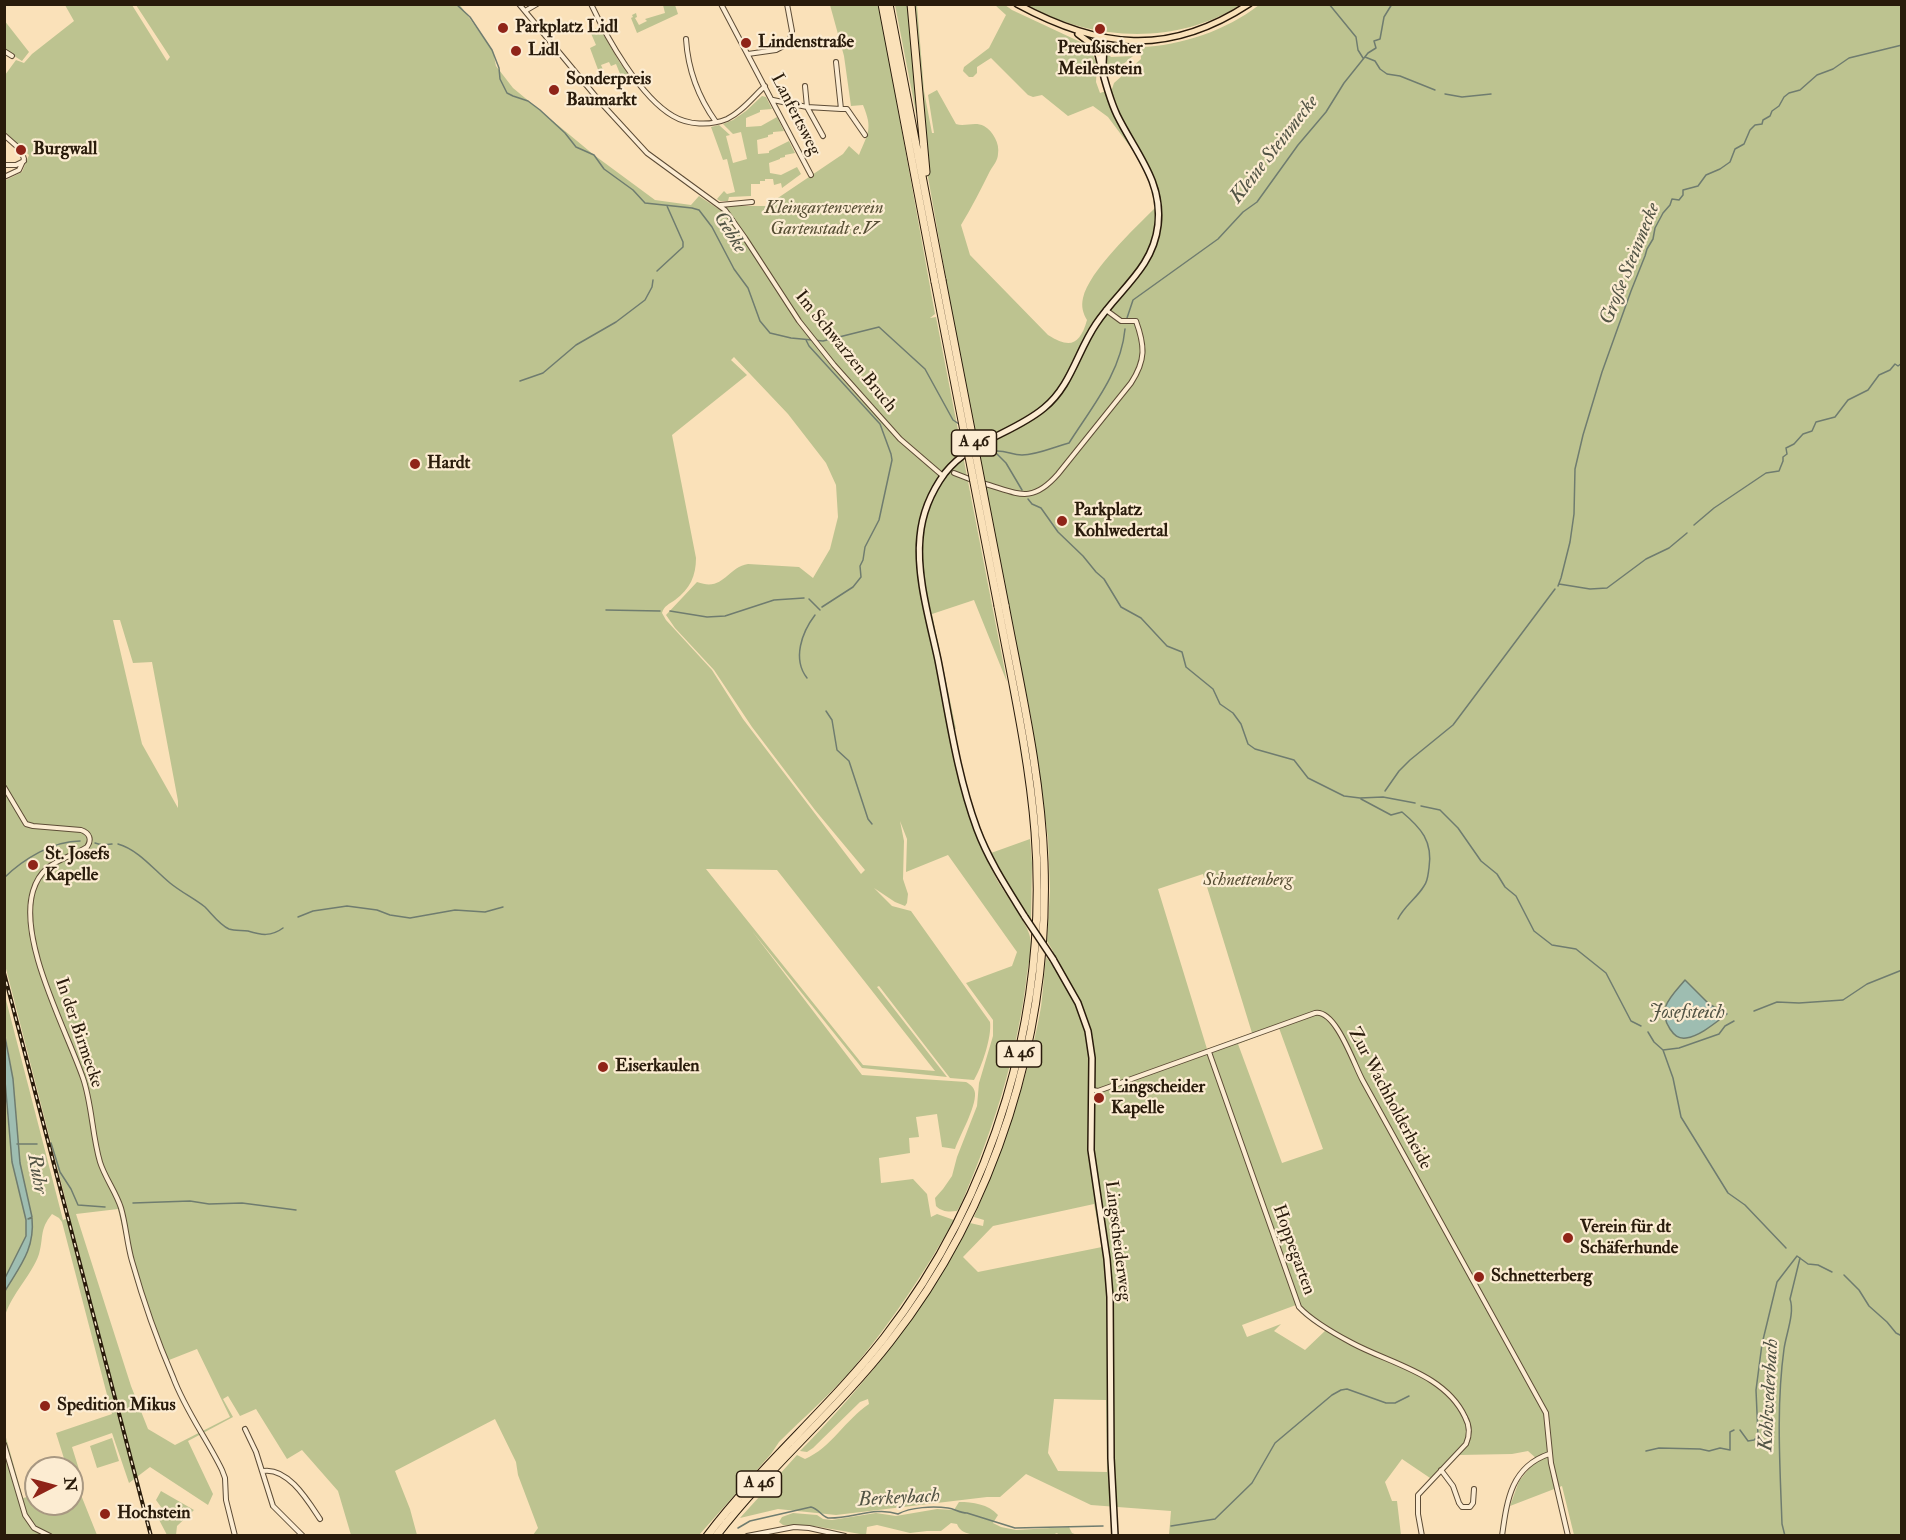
<!DOCTYPE html>
<meta charset="utf-8">
<style>
body{margin:0}
#map{position:relative;width:1906px;height:1540px;overflow:hidden;background:#fae1b9;font-family:"IM FELL Double Pica",serif}
canvas{display:block}
.frame{position:absolute;inset:0;border:6px solid #291b0b;pointer-events:none}
.north{position:absolute;left:24px;top:1456px;width:60px;height:60px;box-sizing:border-box;background:#fcecd2;border:2px solid #a89882;border-radius:50%;rotate:84deg;font-size:16px;font-weight:700;line-height:24px;text-align:center;color:#291b0b}
.north::after{content:'';display:block;margin:auto;width:21px;height:27px;background:#8f2418;clip-path:polygon(50% 0,100% 100%,50% 72%,0 100%)}
</style>
<div id="map">
<canvas width="1906" height="1540"></canvas>
<div class="frame"></div>
<div class="north">N</div>
</div>
<script>
const g = document.querySelector('canvas').getContext('2d');
g.lineJoin = 'round';
function paint(path, color) { g.fillStyle = color; g.fill(path, 'evenodd'); }
function strokePath(path, color, width, dash) { g.strokeStyle = color; g.lineWidth = width; g.lineCap = dash ? 'butt' : 'round'; g.setLineDash(dash || []); g.stroke(path); }
function drawText(font, color, halo, rows, align = 'center') {
  g.font = font + ' "IM FELL Double Pica",serif'; g.lineWidth = 4.5; g.setLineDash([]); g.textBaseline = 'middle'; g.strokeStyle = halo; g.fillStyle = color; for (const [text, x, y, turn = 0] of rows) {
    g.save(); g.translate(x, y); g.rotate((+turn || 0) * Math.PI / 180); g.textAlign = isNaN(turn) ? turn : align; if (halo) g.strokeText(text, 0, 0); g.fillText(text, 0, 0); g.restore();
  }
}
paint(new Path2D(`
 M65,5H132L167,61L170,57L136,5H460L493,51L496,66L513,88L594,155L655,200L691,205L699,196L720,210L730,206H766L843,154L849,146L859,155C868,133 873,129 863,105L851,106L844,56L830,5H879L935,314L930,318L936,317L1007,682L974,600L932,614L956,729L949,731C960,782 972,831 996,878C1003,891 1028,924 1030,937C1033,950 1027,968 1026,982C1016,1060 992,1133 961,1204L957,1211C949,1212 942,1212 936,1206L935,1198L943,1189L952,1176L957,1157L977,1106L979,1083L993,1036V1020L966,983L1012,966L1017,952L948,855L906,872L907,839L900,821L904,841L903,879L908,894L907,903L905,906L895,902L874,888L892,906L911,911L990,1022C992,1036 982,1067 974,1080L950,1078L879,986L877,987L947,1077L862,1068L752,931L862,1075L966,1082C971,1085 974,1087 975,1093C976,1108 960,1135 955,1149L942,1147L937,1114L916,1117L919,1137L909,1138L910,1153L879,1158L881,1183L913,1179L927,1194L931,1217L937,1214L954,1220C925,1272 892,1321 854,1367C831,1394 804,1417 779,1442L771,1454L699,1535H533L538,1528L518,1475L516,1462L495,1419L395,1471L410,1509L417,1535H351L338,1491L302,1450L287,1459L256,1409L240,1416L228,1396L223,1399L233,1417L188,1441L213,1494L208,1505L150,1467L129,1483L112,1433L72,1447L81,1476L75,1480L97,1535H5V1434L23,1498L36,1495V1504H72V1468H67L56,1433L112,1414L62,1222L59,1218L52,1214C39,1230 44,1237 39,1254C32,1275 12,1293 5,1316L4,1081L12,1162L26,1219L31,1217L20,1163L13,1079L5,1031V996L63,1220L70,1217L4,961V181L22,172L29,155L5,132V75L16,60L24,63L32,54L74,21ZM734,357L788,414L826,463L836,485L838,517L830,549L813,578L799,567L748,564C726,568 724,592 697,582L666,615L675,628L714,670L752,727L815,810L865,870L861,874L743,719L712,670L666,620L662,613C664,606 669,604 675,600C690,589 696,576 696,558L672,435L747,375L731,360ZM113,620H120L133,663L152,662L178,801V808L142,744ZM706,869L777,870L935,1071L863,1065ZM118,1209L134,1278L164,1362L197,1349L230,1417L175,1445L148,1429L131,1386L76,1214Z
 M663,5H675L678,14L637,33L631,18L633,17L632,15L636,13L637,17L635,18L639,25L647,21L645,19L665,13Z
 M895,5H909L918,113H916Z
 M913,5H917L924,91L932,133H934L928,95L937,90L956,124C965,127 975,121 984,126C993,131 1000,144 998,154C998,160 993,166 990,171C981,189 972,207 961,225L970,255L1048,335C1070,349 1080,345 1087,320C1083,313 1081,307 1083,298C1089,271 1135,228 1155,208L1156,199L1146,168L1108,117L1093,106L1068,116L1042,95L1033,97L1028,95L991,58L977,67V73L973,77H969L963,71L964,67L989,48L1006,15L995,5H1005L1012,10L1089,46L1097,64L1096,82L1100,93L1112,89L1114,83L1141,59L1140,47C1181,46 1227,30 1259,5H1901V1535H1574L1562,1486L1510,1506L1519,1481L1537,1459L1528,1451L1512,1454L1458,1455L1433,1480L1402,1459L1385,1482L1392,1501H1397L1401,1535H1169L1171,1511L1091,1505L1026,1474L1000,1497H987L836,1515L778,1509L740,1518L797,1455L805,1459C831,1448 846,1419 869,1404L868,1399L860,1402L813,1448L807,1452L800,1451C867,1383 926,1308 970,1223L983,1226L984,1220L974,1217C1003,1151 1028,1079 1041,1007C1043,991 1044,973 1046,957L1053,966V951L1047,941L1050,890L1048,838L1031,717L972,425L928,177ZM1203,874L1252,1033L1207,1049L1158,889ZM1279,1028L1323,1149L1282,1163L1238,1044ZM1094,1204L1102,1247L978,1272L963,1257L993,1226ZM1296,1305L1304,1316L1326,1330L1305,1350L1274,1331L1281,1324L1247,1337L1242,1325ZM1054,1399L1106,1400L1107,1472L1058,1471L1048,1453Z
 M1027,5H1240C1176,46 1091,41 1027,5Z
 M4,20L29,52L22,61L5,50Z
 M599,27L620,63L635,82L625,86L616,64L611,66L609,62L601,65L604,72L600,75L590,48L596,45L590,31Z
 M1111,47H1138L1139,51L1116,48L1111,50L1109,55L1111,57L1133,56L1121,66L1111,71V74L1109,75C1106,66 1103,53 1111,47Z
 M762,96L766,97L772,109L760,110V112L746,118V127L761,126L777,117L784,131L773,132V134L768,135V137L757,140L758,154L769,153V151L789,141L795,153L785,155V157L780,158V159L769,163L770,173L781,175L797,167L801,174L782,188L781,183L774,185L773,179H765V181H760V184H751V196L729,197L728,201H720L717,199L724,191L727,194L735,192L727,159L723,160L711,127L719,125L730,135L726,136L733,163L747,159L741,132L733,134L723,124L733,120L746,111Z
 M1030,839L1032,863L1031,920L1002,874L991,853Z
 M112,1438L119,1461L97,1468L90,1446Z
 M161,1491L194,1510L177,1526L176,1535H167L155,1512L161,1507L156,1500Z
 M959,1502C973,1502 988,1504 998,1515L993,1523L1001,1527L1016,1530L1069,1527L1072,1533L1077,1535H1059L1057,1533L1050,1536L974,1535C966,1533 960,1532 957,1524L951,1523L941,1531H927L910,1533L877,1525L867,1527L866,1535L814,1526L783,1525L779,1522L782,1517L793,1513L817,1515L823,1519L832,1520L876,1513L896,1516L937,1509L954,1510Z`), '#bdc390');
const water = new Path2D(`
 M1685,980L1709,1004L1727,1014C1715,1023 1700,1036 1686,1038C1678,1039 1674,1035 1670,1029C1656,1008 1672,996 1685,980Z
 M4,1031L13,1079L20,1163L32,1217L28,1219L32,1218C35,1249 20,1266 5,1291V1278L26,1236V1220L12,1162L5,1081Z`);
paint(water, '#9ebdb1');
strokePath(water, '#6f7c6f', 1.5);
strokePath(new Path2D(`
 M456,4L470,17L492,50L499,68L500,79L507,93L513,96L528,101L540,110L565,133L576,147L594,155L604,169L633,190L645,203L692,208L699,210L712,227L734,269L748,288L760,321L770,333L791,338L823,341L879,327L925,369L953,420L959,424
 M1329,4L1356,37L1358,50L1363,58
 M1365,57L1375,61L1380,69L1387,74L1400,76L1435,90
 M1445,94L1462,97L1491,94
 M657,271L683,247V242L667,206
 M1127,318L1133,300L1218,239L1243,212L1257,202L1298,145L1326,112L1344,83L1368,53L1376,48L1374,41L1380,39L1384,17L1392,4
 M806,340L809,346L880,424L891,454L892,460L879,520L865,547L863,560L860,566L861,577L853,587L822,607
 M520,381L543,373L576,345L616,322L645,300L652,287L653,280
 M974,431L982,436
 M989,446L1006,463L1022,490
 M994,451C1007,450 1011,455 1022,455C1037,455 1054,447 1069,443C1091,408 1121,373 1125,329
 M1028,499L1032,504L1041,508L1058,532L1083,556L1096,572L1104,579L1121,607L1141,618L1167,646L1182,652L1186,667L1213,689L1220,704L1233,713L1241,724L1248,744L1255,749L1294,760L1308,778L1344,796L1360,798L1383,797L1415,803
 M1694,525L1714,508L1766,473L1779,471L1783,461V457L1787,454L1786,448L1794,444L1803,434L1812,431L1816,422L1835,417L1848,400L1868,390L1879,375L1890,370L1895,364L1898,366L1902,363
 M1559,584L1590,589L1607,588L1646,559L1669,548L1687,533
 M1558,586L1561,578L1570,542L1574,514L1575,469L1583,435L1602,372L1631,291L1645,256L1647,249L1653,239L1655,228L1663,213L1670,205L1672,199L1679,200L1683,195V190L1698,186L1706,175L1720,169L1730,162L1735,149L1744,144L1750,130L1755,125L1762,124L1763,120L1770,116L1772,111L1779,106L1784,97L1789,93L1800,90L1817,75L1833,69L1849,58L1902,45
 M809,599L820,610
 M606,610L660,611
 M670,611L707,617L725,616L774,600L804,598
 M807,678C792,659 802,632 815,615
 M826,711L832,720L837,750L849,761L868,819L872,824
 M1385,791L1399,771L1410,760L1453,725L1555,589
 M1361,799L1391,815L1402,812C1421,828 1433,841 1429,868C1428,874 1428,881 1424,886C1417,898 1404,906 1398,919
 M1421,806L1440,810L1458,828L1481,861L1497,874L1505,887L1516,896L1534,931L1552,945L1576,949L1606,973L1631,1021L1641,1026
 M95,843L102,845L112,844
 M118,844C139,850 154,870 170,883C181,892 195,899 205,907C212,914 220,925 229,929C235,931 242,930 248,931C261,935 271,937 283,928
 M4,878C23,859 53,841 80,841
 M298,917L313,911L347,906L377,910L390,915L410,918L455,910L485,912L503,907
 M1754,1011L1777,1002L1799,1003L1843,1000L1867,984L1902,970
 M1648,1032L1654,1042L1663,1050L1673,1078L1681,1117L1728,1193L1745,1205L1786,1248
 M1663,1050L1679,1048L1719,1034L1725,1026L1734,1021
 M51,1143L60,1172L71,1189L78,1205L105,1207
 M17,1144H37
 M133,1203L190,1201L209,1204L242,1203L296,1210
 M1844,1275L1859,1290L1869,1306L1887,1322L1896,1333L1902,1336
 M1740,1430L1748,1441L1754,1440L1758,1436L1756,1390L1762,1344L1777,1282L1797,1256L1808,1264L1818,1265L1832,1272
 M1646,1451L1659,1448L1700,1449L1709,1451L1720,1448L1730,1450V1432L1734,1430
 M1171,1526L1215,1519L1252,1483L1275,1443L1332,1395L1341,1390L1347,1389L1386,1403H1395L1409,1396
 M738,1528L750,1521L811,1507C819,1509 821,1516 828,1518C851,1519 876,1506 898,1514C911,1507 933,1506 948,1508C955,1509 960,1513 967,1513L1015,1528L1103,1526
 M1785,1536L1782,1524C1780,1466 1776,1407 1784,1349C1786,1334 1795,1313 1790,1299L1800,1258`), '#6f7c6f', 1.5);
const street = new Path2D(`
 M519,4L602,104L647,153L725,210L745,238L799,321L834,365L900,439L943,476
 M591,4C607,38 640,97 673,116C688,125 710,126 727,119C742,112 753,97 765,86
 M721,4L811,175
 M525,11L537,4
 M686,39C688,70 698,97 716,122
 M4,51L12,56
 M748,54L776,50L789,43L792,31L787,4
 M805,86L807,107L823,136
 M773,100L807,107L841,109L836,62
 M841,109H847L865,135
 M4,135L21,150L24,159L19,170L4,177
 M4,165H16L24,161
 M720,205L752,202
 M954,473L972,480
 M982,483C1018,493 1031,505 1058,474L1131,383C1146,360 1145,346 1136,321H1121L1106,310
 M4,787L26,824L33,826L81,830C90,833 92,840 87,847C64,861 42,861 33,891C18,941 66,1029 83,1078C92,1104 92,1135 100,1162C105,1178 116,1192 121,1208C126,1225 127,1244 132,1261C143,1300 157,1340 173,1377C185,1410 207,1439 222,1470L225,1478L226,1500L235,1536
 M1209,1052L1299,1307C1313,1322 1335,1334 1352,1343C1391,1364 1445,1374 1465,1417C1470,1426 1470,1435 1466,1444L1418,1495V1514L1422,1536
 M1093,1090L1098,1091L1315,1013C1336,1009 1354,1065 1363,1081L1546,1413L1551,1463L1568,1536
 M245,1429L256,1452L273,1506L303,1536
 M4,1444L25,1515L34,1528L50,1536
 M1441,1470L1453,1486L1459,1503L1462,1507H1470L1473,1503L1474,1489
 M263,1471C288,1467 308,1501 320,1519
 M747,1536L794,1527L809,1528L845,1536
 M1502,1536C1507,1500 1511,1467 1549,1454`);
const secondary = new Path2D(`
 M1102,38L1104,44L1103,65
 M1025,917C1007,888 989,861 977,829C957,775 949,716 938,660C930,622 916,576 920,537C922,514 931,492 945,473C971,440 1013,434 1044,408C1071,386 1077,352 1096,324C1118,290 1153,269 1158,225C1163,181 1135,152 1117,115C1108,96 1103,74 1098,54V46L1102,38
 M1053,959L1078,1003L1088,1031L1092,1058L1091,1150L1107,1259L1110,1297L1111,1458L1115,1536`);
const primary = new Path2D(`
 M1017,4C1100,49 1168,57 1249,4
 M1078,34L1090,43L1098,54`);
const highway = new Path2D(`
 M882,4L935,282
 M889,4L942,280
 M911,4L926,172
 M707,1536C761,1465 829,1408 884,1338C995,1195 1049,1012 1035,832C1029,756 1012,681 998,606
 M716,1536C769,1467 836,1411 890,1342C996,1207 1050,1034 1044,862C1041,775 1021,690 1005,605`);
strokePath(street, '#5d4c36', 6);
strokePath(secondary, '#291b0b', 8);
strokePath(primary, '#291b0b', 8);
strokePath(highway, '#291b0b', 9);
strokePath(street, '#fcecd2', 4);
strokePath(secondary, '#fcecd2', 5);
strokePath(primary, '#fae1b9', 5);
strokePath(highway, '#fae1b9', 7);
const rail = new Path2D(`
 M4,973L151,1536`);
strokePath(rail, '#291b0b', 4);
strokePath(rail, '#fcecd2', 1.5, [4.5]);
const secondaryBridge = new Path2D(`
 M1025,917L1053,959`);
const highwayBridge = new Path2D(`
 M942,280L1005,605
 M935,282L998,606`);
strokePath(secondaryBridge, '#291b0b', 8, []);
strokePath(highwayBridge, '#291b0b', 9, []);
strokePath(secondaryBridge, '#fcecd2', 5);
strokePath(highwayBridge, '#fae1b9', 7);
for (const [x, y, r, color] of [
 [503,28,6,"#8f2418"],
 [1100,29,6,"#8f2418"],
 [746,43,6,"#8f2418"],
 [516,51,6,"#8f2418"],
 [554,90,6,"#8f2418"],
 [21,150,6,"#8f2418"],
 [415,464,6,"#8f2418"],
 [1062,521,6,"#8f2418"],
 [33,865,6,"#8f2418"],
 [603,1067,6,"#8f2418"],
 [1099,1098,6,"#8f2418"],
 [1568,1238,6,"#8f2418"],
 [1479,1277,6,"#8f2418"],
 [45,1406,6,"#8f2418"],
 [105,1514,6,"#8f2418"]
]) { const dot = new Path2D(); dot.arc(x, y, r, 0, 2 * Math.PI); g.fillStyle = color; g.fill(dot); strokePath(dot, '#fcecd2', 2); }
for (const [x, y, w] of [
 [974,443,45],
 [1019,1054,45],
 [759,1484,45]
]) { const box = new Path2D(); box.roundRect(x - w / 2, y - 13, w, 26, 4.5); g.fillStyle = '#fcecd2'; g.fill(box); strokePath(box, '#291b0b', 1.5); }
drawText('bold 16px', '#291b0b', null, [
 ["A 46",974,443],
 ["A 46",1019,1054],
 ["A 46",759,1484]
]);
drawText('bold 18px', '#291b0b', '#fcecd2', [
 ["Parkplatz Lidl",515,28],
 ["Lindenstraße",758,43],
 ["Preußischer",1100,49,"center"],
 ["Meilenstein",1100,70,"center"],
 ["Lidl",528,51],
 ["Sonderpreis",566,80],
 ["Baumarkt",566,101],
 ["Burgwall",33,150],
 ["Hardt",427,464],
 ["Parkplatz",1074,511],
 ["Kohlwedertal",1074,532],
 ["St. Josefs",45,855],
 ["Kapelle",45,876],
 ["Eiserkaulen",615,1067],
 ["Lingscheider",1111,1088],
 ["Kapelle",1111,1109],
 ["Verein für dt",1580,1228],
 ["Schäferhunde",1580,1249],
 ["Schnetterberg",1491,1277],
 ["Spedition Mikus",57,1406],
 ["Hochstein",117,1514]
], 'left');
drawText('18px', '#291b0b', '#fcecd2', [
 ["Lanfertsweg",795,115,63],
 ["Im Schwarzen Bruch",845,352,51],
 ["In der Birmecke",78,1033,71],
 ["Zur Wachholderheide",1389,1099,62],
 ["Lingscheiderweg",1117,1241,83],
 ["Hoppegarten",1293,1250,70]
]);
drawText('italic 18px', '#554d33', '#fcecd2', [
 ["Kleingartenverein",824,209],
 ["Gartenstadt e.V",824,230],
 ["Schnettenberg",1248,881]
]);
drawText('italic 20px', '#525445', '#fcecd2', [
 ["Kleine Steinmecke",1275,150,-52],
 ["Gebke",729,233,58],
 ["Große Steinmecke",1631,264,-68],
 ["Josefsteich",1687,1014],
 ["Ruhr",36,1174,80],
 ["Kohlwederbach",1770,1395,-87],
 ["Berkeybach",899,1499,-3]
]);
</script>
